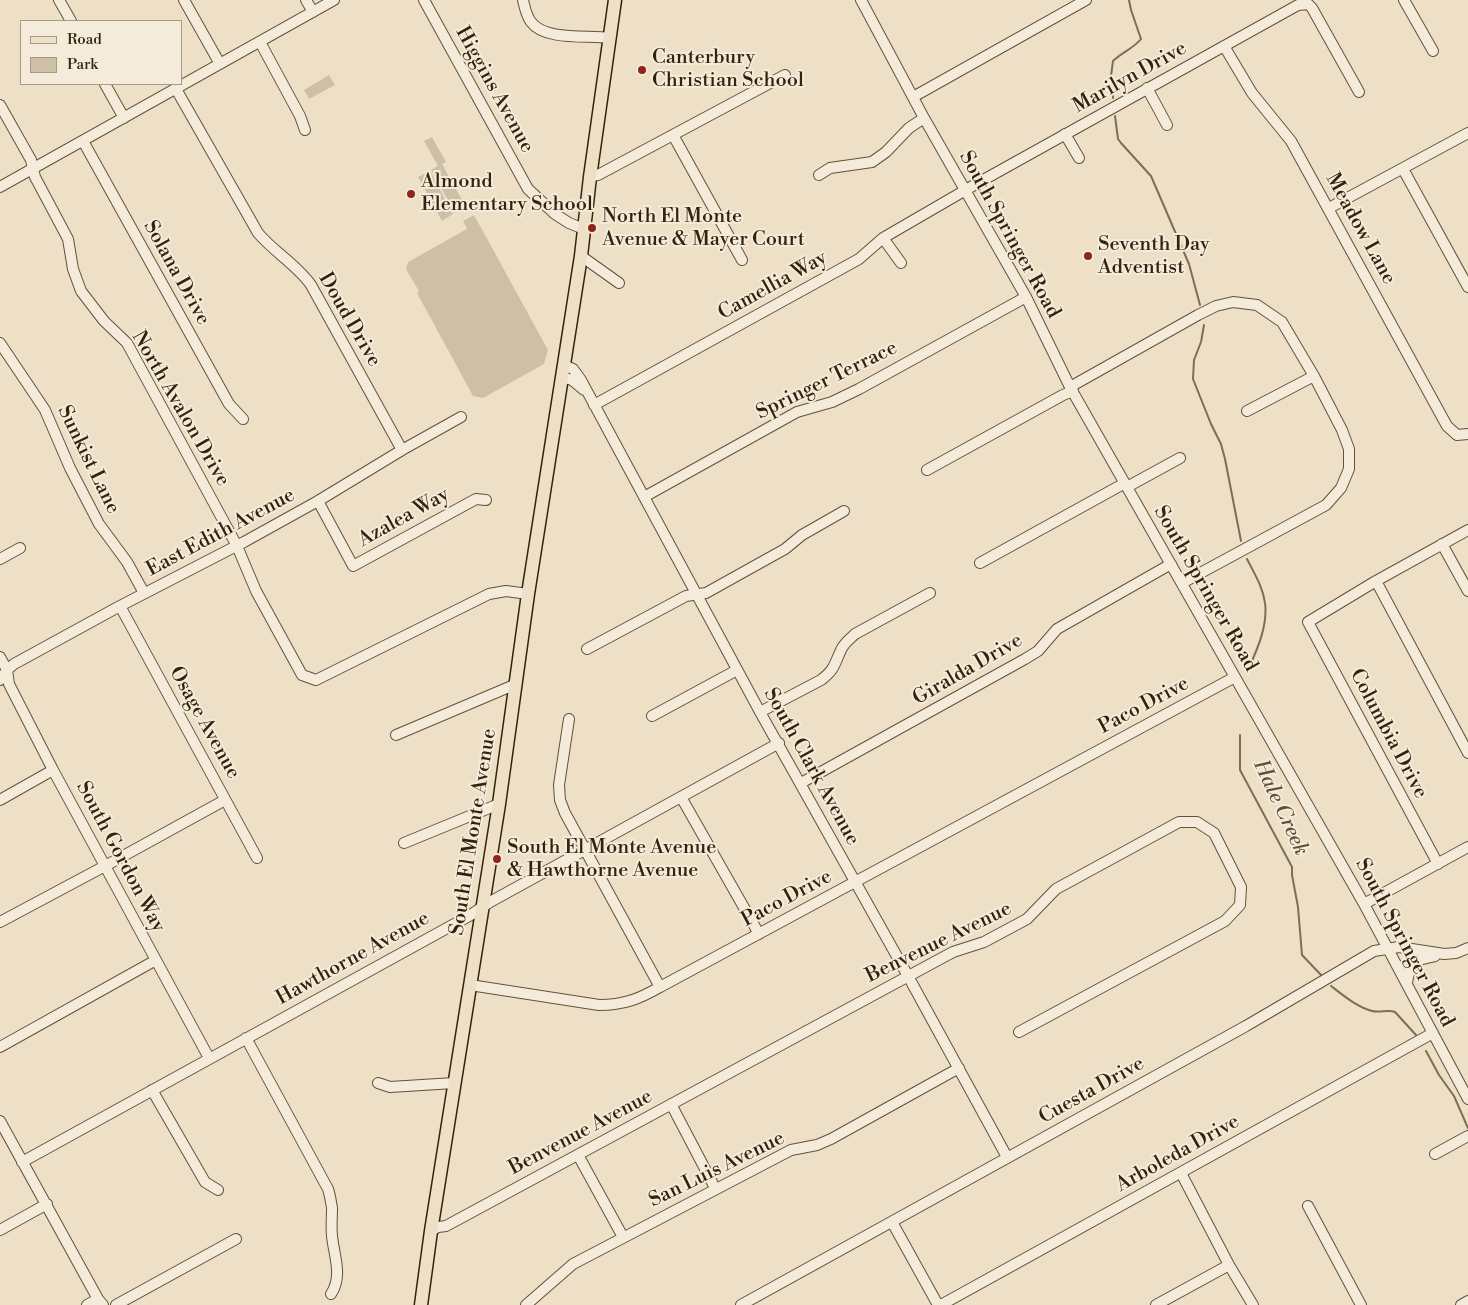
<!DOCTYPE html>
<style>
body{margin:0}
#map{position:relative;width:1468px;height:1305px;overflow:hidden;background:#eee0c6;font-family:"Libre Bodoni",serif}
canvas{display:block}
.legend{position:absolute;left:20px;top:20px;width:162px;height:65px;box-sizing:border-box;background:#f4ebda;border:1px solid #a79b87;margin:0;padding:6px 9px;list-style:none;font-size:15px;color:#34230b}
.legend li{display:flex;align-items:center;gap:10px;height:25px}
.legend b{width:25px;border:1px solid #a79b87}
</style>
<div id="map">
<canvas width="1468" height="1305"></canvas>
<ul class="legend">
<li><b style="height:6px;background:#eee0c6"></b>Road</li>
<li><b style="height:14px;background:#cec0a6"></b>Park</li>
</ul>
</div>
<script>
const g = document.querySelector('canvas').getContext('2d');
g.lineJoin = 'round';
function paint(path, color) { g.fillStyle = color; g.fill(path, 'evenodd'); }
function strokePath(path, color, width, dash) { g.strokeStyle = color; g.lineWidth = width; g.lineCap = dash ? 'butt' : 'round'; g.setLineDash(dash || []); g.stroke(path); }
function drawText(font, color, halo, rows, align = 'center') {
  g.font = font + ' "Libre Bodoni",serif'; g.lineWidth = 4; g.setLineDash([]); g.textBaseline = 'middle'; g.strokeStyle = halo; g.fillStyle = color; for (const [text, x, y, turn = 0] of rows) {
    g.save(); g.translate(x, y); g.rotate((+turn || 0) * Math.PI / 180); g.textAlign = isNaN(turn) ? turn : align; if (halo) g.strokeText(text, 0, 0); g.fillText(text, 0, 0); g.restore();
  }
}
paint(new Path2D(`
 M329,75L335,85L309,99L304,90Z
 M432,137L446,162L442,164L466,207L455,213L431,170L438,166L424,141Z
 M430,171L453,214L442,221L418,177Z
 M474,215L548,350L544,364L483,398L473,396L417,293L419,291L406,269L408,262L467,229L463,221Z`), '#cec0a6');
strokePath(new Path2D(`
 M1113,98L1111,76L1113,61C1122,52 1133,49 1141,39L1131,10L1129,0
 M1115,116L1118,139L1121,143L1151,176L1189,264L1200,305
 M1204,325L1201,342L1194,360L1193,379L1211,424L1221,444L1225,459L1241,541
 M1247,559C1254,573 1263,587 1265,603C1268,626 1257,650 1248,670
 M1240,735V770L1292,867V875L1298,907L1302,955L1322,976
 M1331,986C1344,996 1357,1007 1372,1011C1380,1013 1388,1009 1395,1012L1416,1035
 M1426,1051L1439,1075L1454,1096L1468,1128`), '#7e6e55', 2);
const minor = new Path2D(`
 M59,0L71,21
 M184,0L220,64
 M306,0L313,12
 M424,0L528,189L555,214L569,223L584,229
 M523,0C525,8 526,15 531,22C545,41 588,35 609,38
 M861,0L924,118L1026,297L1070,387L1364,904L1468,1099
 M1404,0L1433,51
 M260,42L300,116L305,130
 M1224,46L1252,93L1291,141L1447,426L1457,435L1468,434
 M105,84L124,118
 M1147,88L1167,125
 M176,89L258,233C274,252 297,265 311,285L402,450
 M913,97L1086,0
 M0,105L31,160L35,177L68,239L73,269L81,291L104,321L127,343L237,546L256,591L302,675L316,680L489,594L506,591L528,594
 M1065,134L1079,158
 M673,135L742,260
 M83,141L229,404L243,419
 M1403,169L1468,287
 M819,175L830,168L872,162L886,152L909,128L924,118
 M590,177L598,175L785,75
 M0,187L334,0
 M1329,208L1468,133
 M883,238L901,263
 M581,256L619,283
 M0,343L45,410L70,468L99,524L127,562L144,593
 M564,365L573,369L581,380L760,712L908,976L1007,1157
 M562,377L572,380L584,390
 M1070,387L1198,315L1216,306L1233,302L1257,305L1282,322L1314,376L1342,430L1349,449V469L1341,488L1326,505L1182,583
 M594,405L859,259L883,238L976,184L1298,5L1308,4L1312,8L1359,92
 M1247,411L1314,376
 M927,470L1063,395L1073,391
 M1127,487L1180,458
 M644,497L797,412L832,402L859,389L1026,297
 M318,501L353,566L476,499L486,500
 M1442,544L1468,591
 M0,559L20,548
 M980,563L1125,483
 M1376,581L1468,753
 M120,606L257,858
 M587,649L686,596L706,593L785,549L802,535L844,511
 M0,657L7,670L9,684L53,770L209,1058
 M0,680L7,670L14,664L120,606L244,542L318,501L402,450L461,417
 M760,712L821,680C835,669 834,665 841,650C844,643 850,639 855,634L930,593
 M652,716L737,670
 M569,719L559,785L560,800L565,813L660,987
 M396,735L514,685
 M801,783L1025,659L1038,651L1057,629L1171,564
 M681,797L759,934
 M0,800L53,770
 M404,843L499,804
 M1438,864L1308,622L1376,581L1468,530
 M1364,904L1468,847
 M0,922L105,866L225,800
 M1407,982C1411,961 1414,960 1435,956
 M470,985L599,1005C624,1005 639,999 660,987L1235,677
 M246,1038L328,1189C330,1195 331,1202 332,1208C332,1218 331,1227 332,1236C334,1256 343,1276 331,1294
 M0,1047L156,960
 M378,1083L390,1087L454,1083
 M152,1090L205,1182L218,1190
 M671,1104L715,1188
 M0,1121L98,1299
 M1435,1154L1468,1136
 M578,1155L623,1237
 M22,1162L469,916L490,902L779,743
 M1181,1173L1229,1265L1253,1305
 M1308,1206L1361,1305
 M892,1222L938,1305
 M0,1230L47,1204
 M431,1231L438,1227L446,1226L953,952L984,942L1027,919L1056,889L1179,822H1197L1214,833L1241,887L1240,905L1225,921L1019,1032
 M87,1305L98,1299L103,1305
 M116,1305L236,1239
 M526,1305L573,1264L791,1150L817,1145L831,1139L959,1068
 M741,1305L1246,1026L1374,951L1399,947L1444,954L1456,953L1468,948
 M941,1305L1433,1033
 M1156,1305L1229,1265
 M1461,1305L1468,1301`);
const major = new Path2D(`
 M421,1305L431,1231L499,804L528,594L581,256L590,177L615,0`);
strokePath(minor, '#62523a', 12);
strokePath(major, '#34230b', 15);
strokePath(minor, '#f4ebda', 10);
strokePath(major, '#eee0c6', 12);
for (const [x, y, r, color] of [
 [642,70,5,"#8f2418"],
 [411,194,5,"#8f2418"],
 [592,228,5,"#8f2418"],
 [1088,256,5,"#8f2418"],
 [497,859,5,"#8f2418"]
]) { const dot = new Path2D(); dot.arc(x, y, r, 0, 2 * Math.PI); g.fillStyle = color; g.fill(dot); strokePath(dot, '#f4ebda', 2); }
drawText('20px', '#34230b', '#f4ebda', [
 ["Canterbury",652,58],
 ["Christian School",652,81],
 ["Almond",421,182],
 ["Elementary School",421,205],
 ["North El Monte",602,217],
 ["Avenue & Mayer Court",602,240],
 ["Seventh Day",1098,245],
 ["Adventist",1098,268],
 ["South El Monte Avenue",507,848],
 ["& Hawthorne Avenue",507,871]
], 'left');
drawText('20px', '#34230b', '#f4ebda', [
 ["Marilyn Drive",1130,78,-29],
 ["Higgins Avenue",494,90,61],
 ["Meadow Lane",1360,229,61],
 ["South Springer Road",1009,235,61],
 ["Solana Drive",176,273,61],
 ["Camellia Way",773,286,-29],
 ["Doud Drive",349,320,60],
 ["Springer Terrace",827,381,-26],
 ["North Avalon Drive",180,409,60],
 ["Sunkist Lane",88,460,64],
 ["Azalea Way",404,518,-29],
 ["East Edith Avenue",221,533,-28],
 ["South Springer Road",1205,589,60],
 ["Giralda Drive",968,670,-30],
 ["Paco Drive",1144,706,-28],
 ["Osage Avenue",204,723,61],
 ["Columbia Drive",1388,734,62],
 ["South Clark Avenue",811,767,61],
 ["South El Monte Avenue",474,832,-81],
 ["South Gordon Way",120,857,62],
 ["Paco Drive",787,899,-28],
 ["Benvenue Avenue",939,943,-26],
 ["South Springer Road",1404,943,62],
 ["Hawthorne Avenue",353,959,-29],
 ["Cuesta Drive",1092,1091,-29],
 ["Benvenue Avenue",581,1133,-28],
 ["Arboleda Drive",1178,1154,-29],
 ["San Luis Avenue",717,1170,-26]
]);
drawText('italic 21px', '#5f4f36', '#f4ebda', [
 ["Hale Creek",1280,808,65]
]);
</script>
